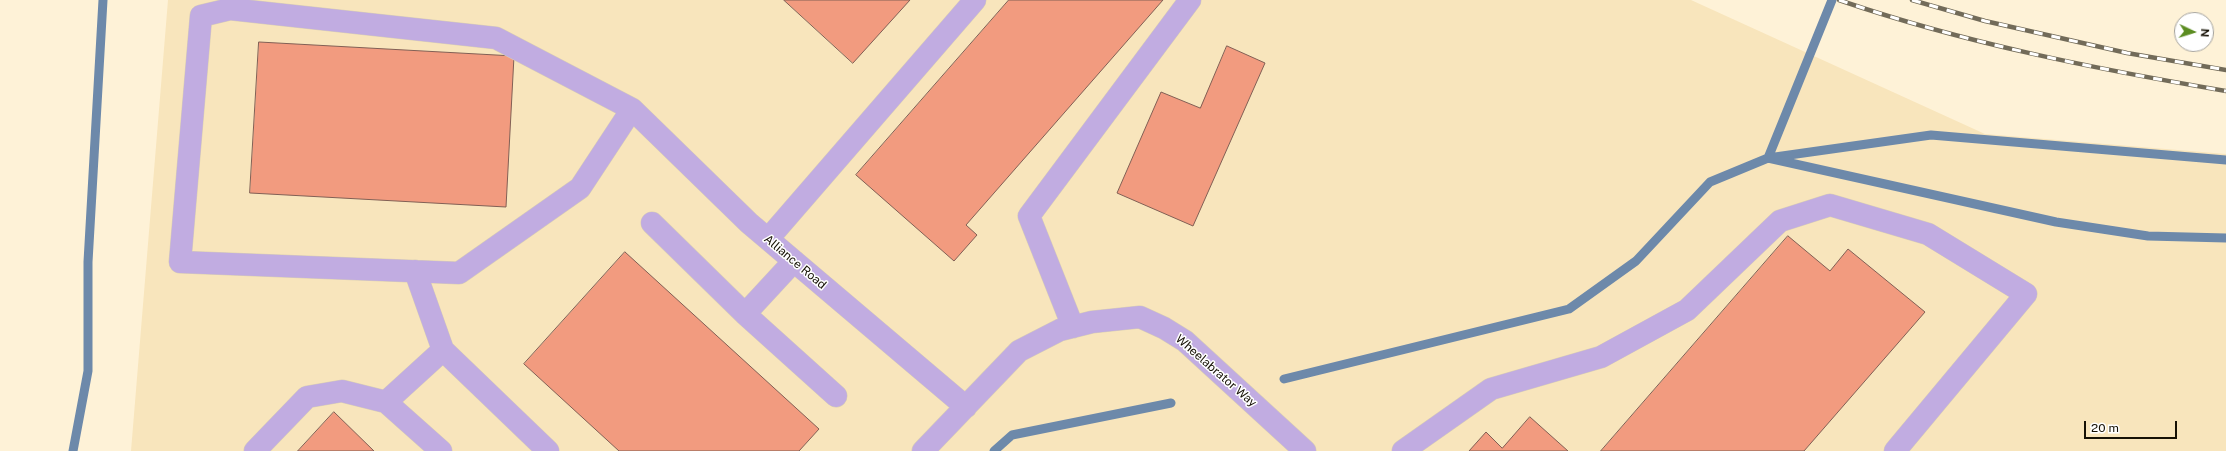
<!DOCTYPE html>
<style>
body{margin:0}
#map{position:relative;width:2226px;height:451px;overflow:hidden;background:#fef2d7;font-family:"Public Sans",sans-serif}
canvas{display:block}
.north{position:absolute;left:2174px;top:12px;width:40px;height:40px;box-sizing:border-box;background:#fff;border:1px solid #a2a09b;border-radius:50%;rotate:94deg;font-size:11px;font-weight:700;line-height:16px;text-align:center;color:#161105}
.north::after{content:'';display:block;margin:auto;width:14px;height:18px;background:#5b8c21;clip-path:polygon(50% 0,100% 100%,50% 72%,0 100%)}
.scale{position:absolute;left:2084px;top:421px;width:93px;height:18px;box-sizing:border-box;border:2px solid #161105;border-top:0;padding-left:5px;font-size:12px;line-height:14px;white-space:nowrap;color:#161105;-webkit-text-stroke:3px #fff;paint-order:stroke}
</style>
<div id="map">
<canvas width="2226" height="451"></canvas>
<div class="north">N</div>
<div class="scale">20 m</div>
</div>
<script>
const g = document.querySelector('canvas').getContext('2d');
g.lineJoin = 'round';
function paint(path, color) { g.fillStyle = color; g.fill(path, 'evenodd'); }
function strokePath(path, color, width, dash) { g.strokeStyle = color; g.lineWidth = width; g.lineCap = dash ? 'butt' : 'round'; g.setLineDash(dash || []); g.stroke(path); }
function drawText(font, color, halo, rows, align = 'center') {
  g.font = font + ' "Public Sans",sans-serif'; g.lineWidth = 3; g.setLineDash([]); g.textBaseline = 'middle'; g.strokeStyle = halo; g.fillStyle = color; for (const [text, x, y, turn = 0] of rows) {
    g.save(); g.translate(x, y); g.rotate((+turn || 0) * Math.PI / 180); g.textAlign = isNaN(turn) ? turn : align; if (halo) g.strokeText(text, 0, 0); g.fillText(text, 0, 0); g.restore();
  }
}
paint(new Path2D(`
 M168,0H1691L1985,134L2226,154V451H131Z`), '#f8e5bc');
strokePath(new Path2D(`
 M1832,0L1768,158L1931,135L2226,160
 M1284,379L1569,309L1636,261L1710,182L1768,158L2056,222L2148,236L2226,238
 M73,451L88,371V262L103,0
 M994,451L1012,435L1171,403`), '#6d89aa', 9);
const building = new Path2D(`
 M784,0H910L853,63Z
 M1009,0H1163L966,225L977,235L954,261L856,175Z
 M259,42L514,56L506,207L250,193Z
 M1227,46L1265,63L1193,226L1117,193L1161,92L1200,108Z
 M1788,236L1830,271L1848,249L1925,312L1804,451H1601Z
 M625,252L819,429L799,451H619L524,364Z
 M334,412L374,451H298Z
 M1530,417L1568,451H1469L1486,432L1502,448Z`);
paint(building, '#f29b7f');
strokePath(building, '#826055', 1);
const minor = new Path2D(`
 M632,109L580,188L459,273L180,262L201,16L230,9L496,38L632,109L749,223L966,407
 M652,223L745,314
 M768,239L975,0
 M794,261L745,314L836,396
 M415,271L443,350L548,451
 M1073,327L1029,216L1190,0
 M386,402L441,451
 M255,451L307,397L342,391L386,402L443,350
 M923,451L1019,351L1060,330L1092,322L1140,317L1164,328L1185,341L1305,451
 M1403,451L1491,389L1601,357L1687,310L1780,221L1830,205L1928,234L2026,294L1895,451`);
strokePath(minor, '#d9ceb5', 23);
strokePath(minor, '#c1ace1', 22);
const rail = new Path2D(`
 M1839,0C1964,43 2096,69 2226,91
 M1912,0L1985,21L2127,53L2226,70`);
strokePath(rail, '#726b59', 4.5);
strokePath(rail, '#fff', 3, [9]);
drawText('12px', '#161105', '#fff', [
 ["Alliance Road",795,262,40],
 ["Wheelabrator Way",1216,371,41]
]);
</script>
